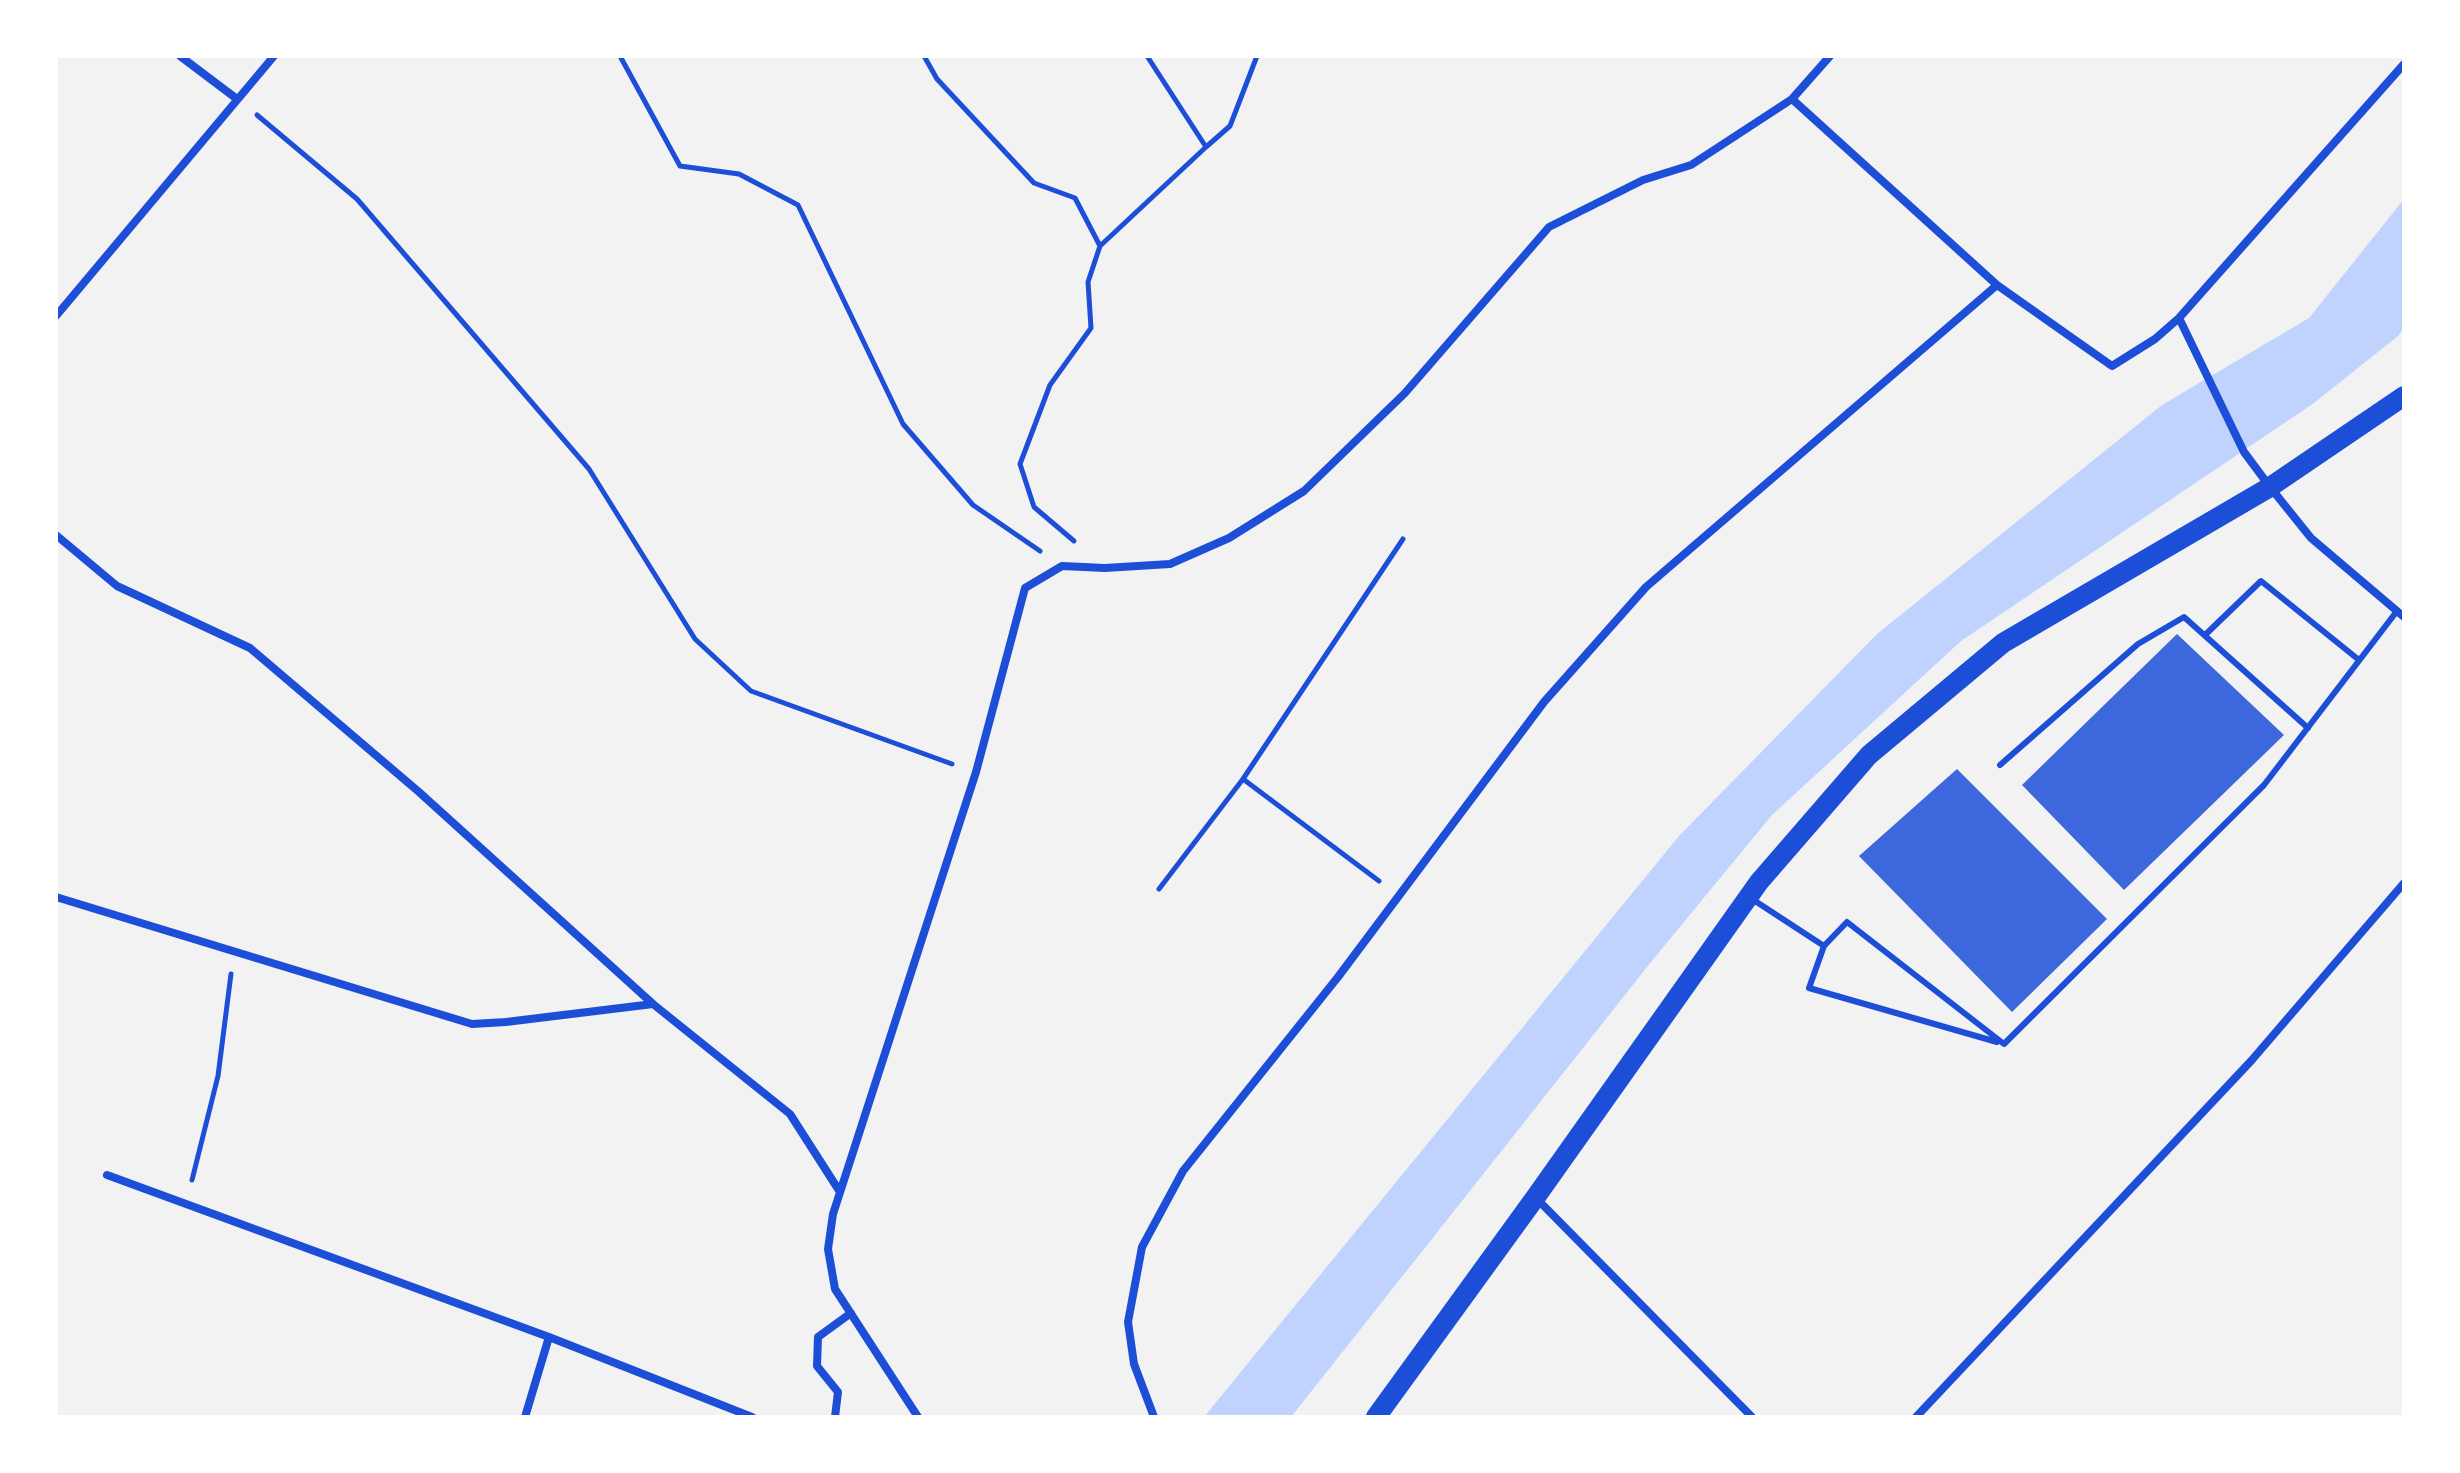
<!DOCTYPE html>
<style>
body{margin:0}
#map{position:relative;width:2460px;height:1473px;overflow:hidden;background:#f2f2f2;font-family:"Archivo Narrow",sans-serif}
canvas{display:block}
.frame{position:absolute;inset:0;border:58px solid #fff;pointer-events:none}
</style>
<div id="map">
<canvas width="2460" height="1473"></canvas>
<div class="frame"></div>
</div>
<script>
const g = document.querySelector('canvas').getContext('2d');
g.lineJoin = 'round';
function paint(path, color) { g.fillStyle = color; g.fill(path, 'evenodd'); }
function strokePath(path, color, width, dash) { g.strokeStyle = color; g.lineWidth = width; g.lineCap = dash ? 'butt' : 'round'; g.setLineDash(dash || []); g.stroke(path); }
paint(new Path2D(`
 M2404,199V328L2398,336L2314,403L1961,641L1772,815L1651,962L1291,1417H1204L1679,836L1877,634L2162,405L2309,318Z`), '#bfd3fe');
paint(new Path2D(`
 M2177,634L2284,735L2124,890L2022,785Z
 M1957,769L2107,919L2012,1012L1859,856Z`), '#3d67dc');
strokePath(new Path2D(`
 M620,56L680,166L739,174L798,205L903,424L973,505L1040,551
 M924,56L937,79L1034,183L1075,198L1100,246L1088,282L1091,328L1050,385L1020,464L1034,507L1074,541
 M257,115L357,199L589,469L695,639L751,691L952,764
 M1206,147L1230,126L1257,56
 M1100,246L1206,147L1147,56
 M1243,779L1379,881
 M1159,889L1243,779L1403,539
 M192,1180L218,1076L231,974`), '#1d4ed8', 5);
strokePath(new Path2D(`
 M2205,635L2261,581L2359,660
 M2000,765L2138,644L2184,617L2308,728
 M1752,899L1824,946L1847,922L2004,1044L2264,785L2397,611
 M1824,946L1809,988L1997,1042`), '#1d4ed8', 6);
strokePath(new Path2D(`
 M180,56L237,99
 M1792,99L1997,285L2112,366L2155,339L2179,318L2404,64
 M56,316L274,56
 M2179,318L2244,452L2270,487L2311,538L2404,617
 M56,535L117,586L250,648L419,792L653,1004L790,1114L840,1192
 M56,897L472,1024L506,1022L653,1004
 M107,1175L549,1337L752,1417
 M1536,1198L1752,1417
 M525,1417L549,1337
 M835,1417L838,1392L817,1366L818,1337L851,1313
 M918,1417L835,1289L828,1249L833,1214L976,772L1025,588L1062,566L1105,568L1170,564L1229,538L1304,491L1405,393L1549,227L1643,180L1691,165L1792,99L1830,56
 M1154,1417L1134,1364L1128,1322L1142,1247L1183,1171L1338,977L1544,702L1646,587L1997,285
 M1916,1417L2251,1061L2404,883`), '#1d4ed8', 8);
strokePath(new Path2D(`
 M1376,1417L1535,1198L1759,882L1869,755L2003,643L2270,487L2404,396`), '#1d4ed8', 20);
</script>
